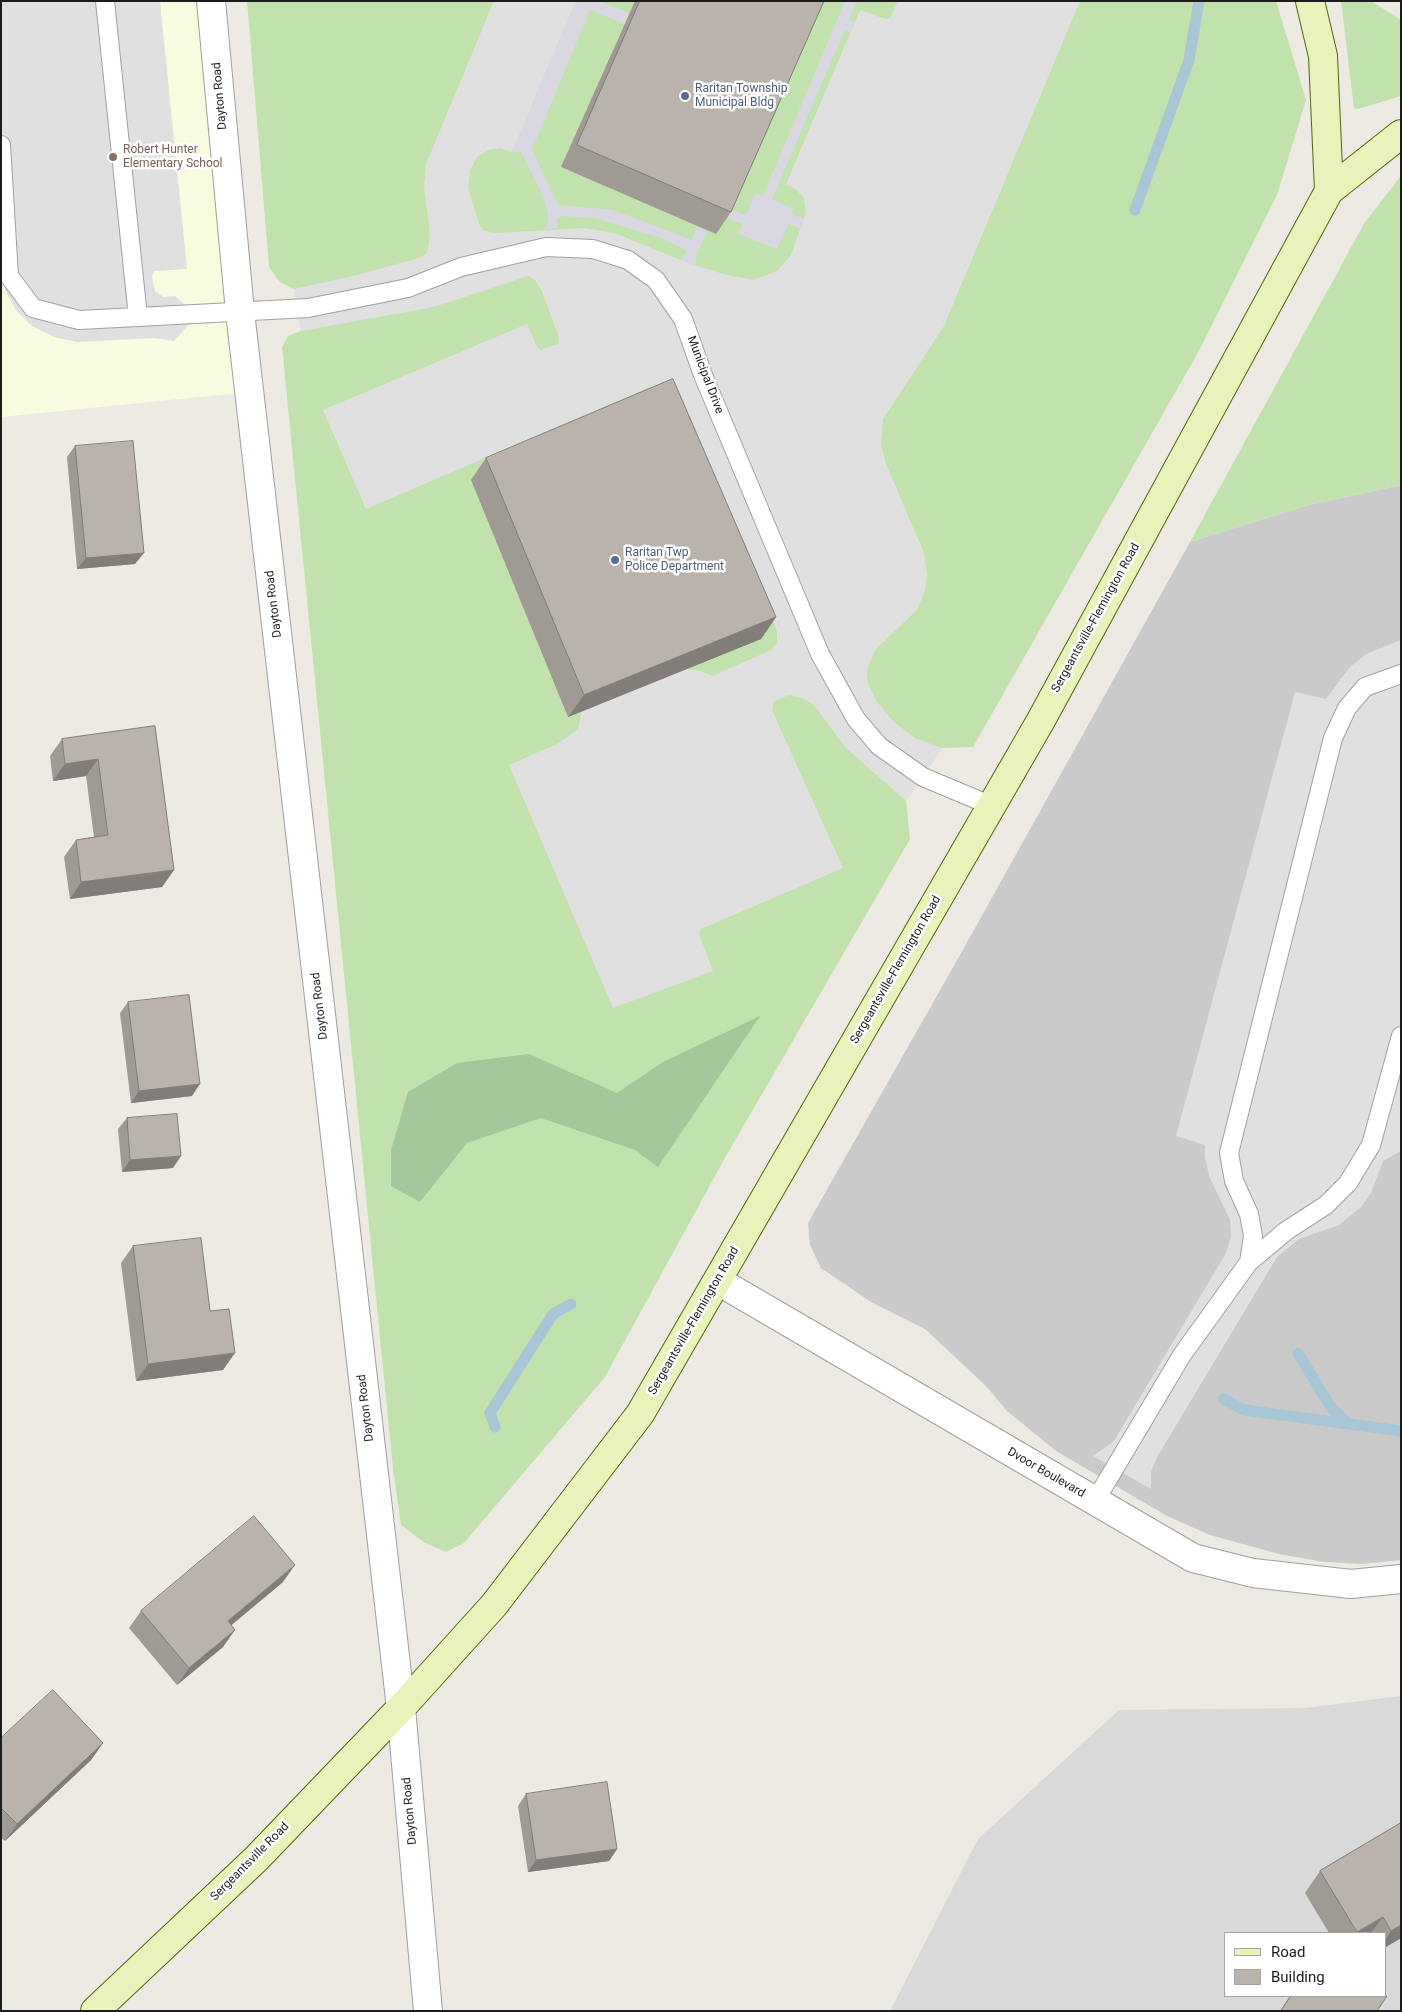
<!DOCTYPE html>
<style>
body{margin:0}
#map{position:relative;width:1402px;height:2012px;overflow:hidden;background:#eceae3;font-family:Roboto,sans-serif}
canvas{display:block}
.frame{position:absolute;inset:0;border:2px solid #1c1c1c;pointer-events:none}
.legend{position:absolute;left:1224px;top:1932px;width:162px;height:65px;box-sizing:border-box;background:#fff;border:1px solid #a4a4a4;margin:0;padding:6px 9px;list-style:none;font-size:15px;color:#1c1c1c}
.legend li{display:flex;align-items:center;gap:10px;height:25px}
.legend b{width:25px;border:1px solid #a4a4a4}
</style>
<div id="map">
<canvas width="1402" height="2012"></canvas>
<div class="frame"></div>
<ul class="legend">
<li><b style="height:6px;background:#e9f2bb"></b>Road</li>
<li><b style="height:14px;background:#b9b3ac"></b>Building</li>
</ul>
</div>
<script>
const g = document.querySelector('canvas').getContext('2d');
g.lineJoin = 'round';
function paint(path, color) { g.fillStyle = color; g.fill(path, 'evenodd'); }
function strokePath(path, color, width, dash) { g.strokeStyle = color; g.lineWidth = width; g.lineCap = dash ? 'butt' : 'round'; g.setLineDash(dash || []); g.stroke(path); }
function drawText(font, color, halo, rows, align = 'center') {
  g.font = font + ' Roboto,sans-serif'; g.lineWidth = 5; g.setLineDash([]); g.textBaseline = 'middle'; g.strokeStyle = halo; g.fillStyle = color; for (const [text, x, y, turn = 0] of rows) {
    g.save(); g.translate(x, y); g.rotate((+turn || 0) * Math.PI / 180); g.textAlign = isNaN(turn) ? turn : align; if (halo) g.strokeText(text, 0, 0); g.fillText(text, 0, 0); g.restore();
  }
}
paint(new Path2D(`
 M1401,1696V2011H890L978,1839L1119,1710L1306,1708ZM1226,1933H1386V1996H1226Z`), '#dad9d9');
paint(new Path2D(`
 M1,1H211L249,392L1,417Z`), '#f8fbdd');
paint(new Path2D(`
 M1401,485V1560L1362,1564L1324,1562L1279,1554L1210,1535L1167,1516L1056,1451L1007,1411L986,1386L925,1329L871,1302L821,1268L810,1245L808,1223L960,955L1190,542L1308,505Z`), '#cacaca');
paint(new Path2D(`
 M247,1H1276L1306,100L1277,195L1200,349L973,747L942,748L906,801L910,839L726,1156L605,1377L464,1543L446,1552L425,1543L401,1525L393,1469L282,347L288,336L301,331L294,289L280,282L269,267Z
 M1341,1H1371L1401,20V96L1358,109L1354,108Z
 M1401,176V485L1308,505L1190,542L1365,222Z`), '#c2e2ad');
paint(new Path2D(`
 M760,1016L658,1167L635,1150L541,1118L467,1143L420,1202L391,1186V1150L408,1092L457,1063L529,1054L617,1093L663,1062Z`), '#a4c89c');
paint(new Path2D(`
 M1,1H160L187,269L154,271L152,276L155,291L163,297L175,296L197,315L174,341L155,338L77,342L54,337L32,326L16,310L7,294L1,267Z
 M494,1H576L512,152L500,148L488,150L477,157L470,171L468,188L479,224L484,231L495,233L585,228L617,234L688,263L723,274L753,280L777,271L791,255L806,212L804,198L794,188L786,184L860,10L885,19L890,18L898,1H1080L944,326L883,419L881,444L886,464L924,553L927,574L925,591L917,610L876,649L868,666L867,680L876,701L894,722L915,738L942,748L906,801L845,747L814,705L802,698L789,695L774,701L772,710L843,868L701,929L699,934L713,971L613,1008L509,765L559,743L578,729L582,711L687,669L701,671L713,676L771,650L777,643V631L673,388L666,384H657L366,509L323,410L527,324L537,347L541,350L558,344L559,337L542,291L535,280L528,276L434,307L301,331L294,289L354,276L422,257L427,253L430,235L424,186L426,164Z
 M1401,640V1151L1383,1161L1371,1193L1361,1207L1339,1225L1299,1239L1277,1257L1156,1459L1151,1472V1489L1093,1456L1114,1441L1226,1253L1231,1237L1230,1220L1209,1176L1205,1157V1145L1176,1136L1295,692L1326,699L1349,668L1366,654Z`), '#e0e0e0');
paint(new Path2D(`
 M576,1H600L629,13L624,24L590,10L532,150L558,205L613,210L692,240L697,226L708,231L696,255V266L680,260L687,250L661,238L595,218L561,216L557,219L558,228L544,229L548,223V213L543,197L521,152H512Z
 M845,1H857L849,20L854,22L851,31L845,30L772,199L793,209L791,214L804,219L801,229L788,224L777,249L738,234L742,224L724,216L727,208L746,215L756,193L763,196Z`), '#d9d7e2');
strokePath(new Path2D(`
 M1135,210L1189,60L1199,1
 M1298,1353L1330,1406L1347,1423
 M1224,1399L1244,1410L1401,1431
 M495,1427L490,1413L553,1314L571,1304`), '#a7c6d6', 11);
const lane = new Path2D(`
 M105,1L138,317L308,308L408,288L461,267L546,247L593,249L628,260L656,280L683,319L703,375L820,654L856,719L879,746L923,777L992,806
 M1,145L9,276L33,308L79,320L138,317
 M1249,1262L1253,1236L1249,1214L1234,1181L1229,1153L1333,738L1347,708L1365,687L1401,674
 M1095,1501L1182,1355L1249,1262L1286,1231L1326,1205L1348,1183L1371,1145L1401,1036`);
const street = new Path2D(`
 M211,1L240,312L401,1708L428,2011
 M718,1281L1193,1558L1253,1573L1351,1584L1401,1579`);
const secondary = new Path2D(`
 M1310,1L1323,56L1329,191
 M95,2011L256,1859L401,1708L494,1605L640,1414L1040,722L1329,191L1401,134`);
strokePath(lane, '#a0a0a0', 20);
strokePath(street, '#a0a0a0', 30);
strokePath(secondary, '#546710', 30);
strokePath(lane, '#fff', 18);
strokePath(street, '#fff', 28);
strokePath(secondary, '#e9f2bb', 28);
paint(new Path2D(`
 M635,1H824L731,212L716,234L561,167Z
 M75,446L135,564L77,569L67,457Z
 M486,458L776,617L761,639L568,717L471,480Z
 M155,726L174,870L162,887L70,899L64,857L76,840L94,837L86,776L53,781L50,756L62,739Z
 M128,1002L192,1096L131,1103L120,1013Z
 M127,1118L173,1168L122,1172L118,1129Z
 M133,1246L210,1311L223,1370L136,1381L121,1263Z
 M283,1582L231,1625L223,1647L177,1685L129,1628L141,1611Z
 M1,1738L103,1743L91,1760L5,1841L1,1838Z
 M526,1794L617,1849L609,1861L528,1872L518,1806Z
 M1401,1823V1938L1386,1947V1933H1329L1305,1893L1320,1871Z
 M1290,1996H1386L1377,2011H1280Z`), '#9f9a94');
paint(new Path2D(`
 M144,553L135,564L77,569L86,558Z
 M776,617L761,639L568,717L584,695Z
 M98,759L86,776L53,781L65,764Z
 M174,870L162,887L70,899L81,882Z
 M200,1084L192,1096L131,1103L139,1091Z
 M181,1156L173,1168L122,1172L130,1160Z
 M235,1353L223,1370L136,1381L148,1364Z
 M295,1565L283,1582L216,1638L228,1621Z
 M235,1630L223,1647L177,1685L189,1668Z
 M103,1743L91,1760L5,1841L17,1824Z
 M617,1849L609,1861L528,1872L536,1860Z
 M1383,1917L1371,1933H1356L1357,1932Z
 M1401,1925V1938L1386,1947V1939L1391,1931Z`), '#827d78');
const building = new Path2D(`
 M640,1H824L731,212L577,145Z
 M673,379L776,617L584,695L486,458Z
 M133,441L144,553L86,558L75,446Z
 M155,726L174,870L81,882L76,840L108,835L98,759L65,764L62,739Z
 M189,995L200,1084L139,1091L128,1002Z
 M177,1114L181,1156L130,1160L127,1118Z
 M201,1238L210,1311L229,1309L235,1353L148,1364L133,1246Z
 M254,1516L295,1565L228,1621L235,1630L189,1668L141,1611Z
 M53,1690L103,1743L17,1824L1,1808V1738Z
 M607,1782L617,1849L536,1860L526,1794Z
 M1401,1823V1925L1391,1931L1383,1917L1357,1932L1320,1871Z
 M1291,1996H1387L1377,2011H1281Z`);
paint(building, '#b9b3ac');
strokePath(building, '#827d78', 1);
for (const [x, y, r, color] of [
 [685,96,5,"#5c6f8a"],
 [113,157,5,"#8d6e63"],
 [615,560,5,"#5c6f8a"]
]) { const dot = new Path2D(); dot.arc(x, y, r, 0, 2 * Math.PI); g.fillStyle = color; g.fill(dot); strokePath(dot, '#fff', 2); }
drawText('12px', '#4e5e75', '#fff', [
 ["Raritan Township",695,89],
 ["Municipal Bldg",695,103],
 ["Raritan Twp",625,553],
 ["Police Department",625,567]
], 'left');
drawText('12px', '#1c1c1c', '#fff', [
 ["Dayton Road",220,96,-95],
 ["Municipal Drive",705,375,69],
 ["Dayton Road",274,604,-97],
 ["Sergeantsville-Flemington Road",1096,618,-61],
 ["Sergeantsville-Flemington Road",896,970,-60],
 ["Dayton Road",320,1006,-97],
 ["Sergeantsville-Flemington Road",694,1321,-60],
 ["Dayton Road",366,1408,-97],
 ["Dvoor Boulevard",1046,1473,30],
 ["Dayton Road",410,1811,-95],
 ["Sergeantsville Road",250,1862,-45]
]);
drawText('12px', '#785e54', '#fff', [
 ["Robert Hunter",123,150],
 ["Elementary School",123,164]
], 'left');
</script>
